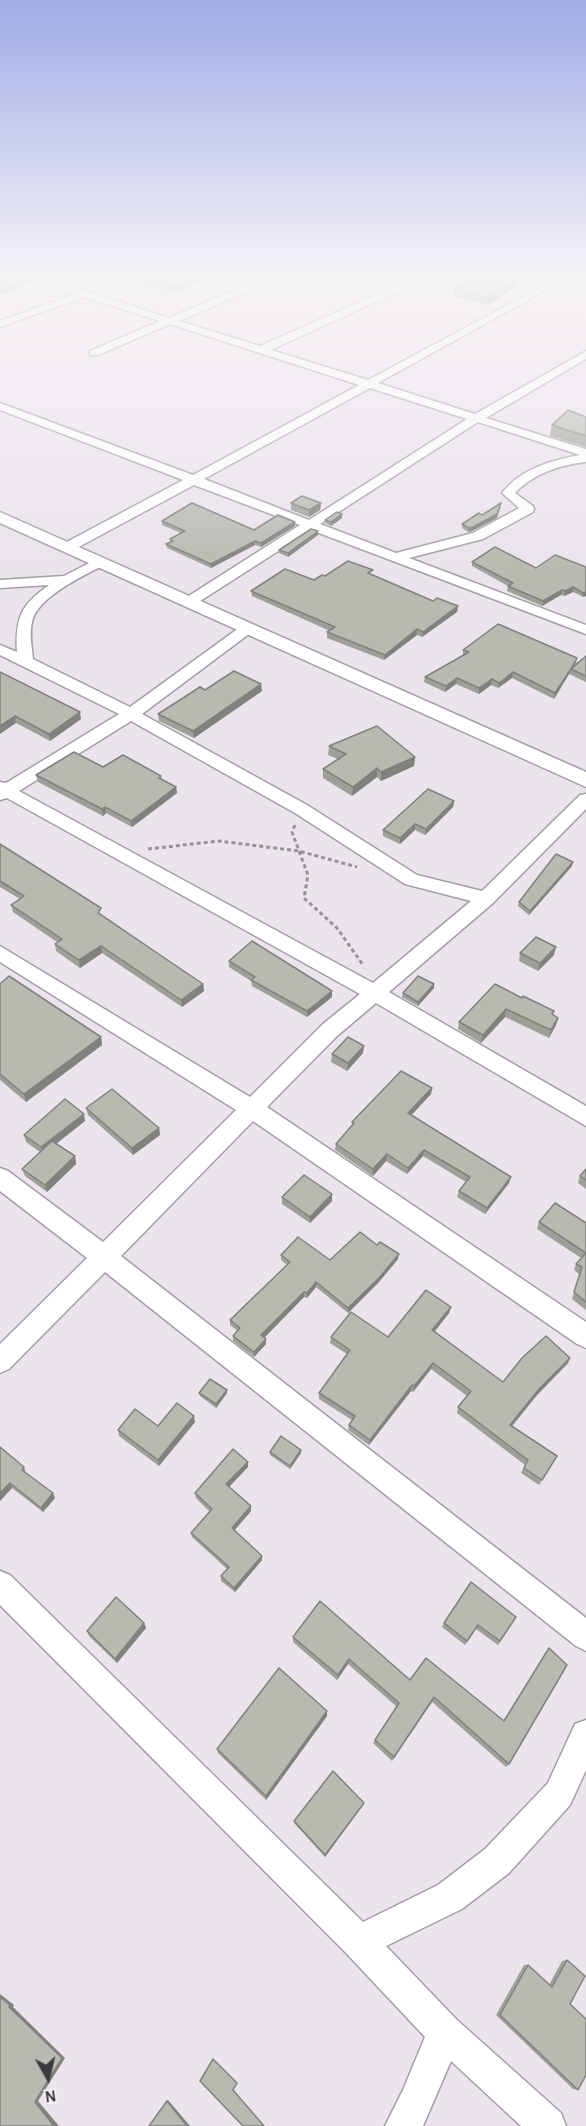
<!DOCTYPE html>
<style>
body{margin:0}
#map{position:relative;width:586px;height:2126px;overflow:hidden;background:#eae4ec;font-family:"Alegreya Sans",sans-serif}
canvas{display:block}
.north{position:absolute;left:18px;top:2048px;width:60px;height:60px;-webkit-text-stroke:4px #f7f1f9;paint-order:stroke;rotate:172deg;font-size:16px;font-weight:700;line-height:24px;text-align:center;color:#3d3a3d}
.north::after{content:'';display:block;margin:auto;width:21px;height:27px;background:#3d3a3d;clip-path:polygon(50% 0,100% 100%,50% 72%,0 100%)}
</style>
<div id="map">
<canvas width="586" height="2126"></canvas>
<div class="north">N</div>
</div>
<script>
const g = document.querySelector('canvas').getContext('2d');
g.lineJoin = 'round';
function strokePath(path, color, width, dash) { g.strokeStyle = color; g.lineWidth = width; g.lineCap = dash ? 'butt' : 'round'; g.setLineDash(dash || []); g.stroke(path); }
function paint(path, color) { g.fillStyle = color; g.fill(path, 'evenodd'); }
const minor = new Path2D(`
 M39,279H51L169,318L261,279H272L271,281L179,321L260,346L411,279H422L421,281L271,350L368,380L556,279H566L378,383L475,414L586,351V359L486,418L586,449V462C560,465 534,473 515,493L533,506L534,509L533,512L483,539L409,558L586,625V634L311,530L194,605H184L182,602L184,599L300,525L194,485L73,550H63L61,547L63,544L183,480L0,410V403L193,475L359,385L170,324L98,355H90V351L160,321L84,297L0,327V321L75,294L40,281ZM370,388L467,419L309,520L204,479ZM478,422L580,455C552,460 520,469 502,493L519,508L473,533L396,553L320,524Z
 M99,558L106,562L104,565C83,576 37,597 32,622C29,634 32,647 33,659L130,707L243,625H253L255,628L253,631L142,714L307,805L417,875L482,891L580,795L586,794V809L493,903L389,992L586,1106V1126L376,1003L337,1036L267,1107L586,1322V1348L577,1344L253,1121L121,1256L586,1618V1651L576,1646L105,1272L9,1369L0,1373V1344L87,1258L0,1191V1168L8,1171L103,1242L236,1110L0,962V946L250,1097L323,1024L360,994L7,798L0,800V782L6,783L119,714L0,655V645L17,652C15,617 21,605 49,585L0,588V580L64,576ZM131,721L295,813L405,884L471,901L373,983L19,791Z
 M0,1571L10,1575L363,1922L438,1885L485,1849L548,1783L575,1724L586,1720V1770L570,1805L509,1873L462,1909L386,1946L457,2020L561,2113L566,2126H521L451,2061L423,2126H385L403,2090L425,2037L347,1954L0,1605Z`);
const tertiary = new Path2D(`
 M0,512L586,772V787L0,523Z`);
strokePath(minor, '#a49ea5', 3);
strokePath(tertiary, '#a49ea5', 3);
strokePath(new Path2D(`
 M295,825L292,832L308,875L304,898L337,928L363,965
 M148,849L219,841L299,851L357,867`), '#979298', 3, [4, 3]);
paint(minor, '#fff');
paint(tertiary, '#fff');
paint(new Path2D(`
 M207,279L174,292L147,286L146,281Z
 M518,285L487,305L453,297L454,289Z
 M586,417V447L550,436L552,425Z
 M291,503H321L320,510L309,517L291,510Z
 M501,507L497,518L472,531L468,532L462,528V524Z
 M342,518L331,526L325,523V520Z
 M162,521L254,530L295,526L261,547L255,545L211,568L167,548L166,544L170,542V539L181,533L162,525Z
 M318,535L288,557L279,553V550Z
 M472,562L536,568L586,567V596L583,597L573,592L564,596L561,595L542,606L507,591L508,586L472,566Z
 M373,575L433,601L458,606L457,612L422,637L417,635L384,660L327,638V632L330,631L252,596L251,591L314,580L325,576Z
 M463,650L577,658L576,663L586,656V682L569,674L554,699L512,678L498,688L491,685L479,694L456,684L445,692L424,682L425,677L463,656Z
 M0,672L81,719L50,741L16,723Z
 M205,690L262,691L194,738L159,721L158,714Z
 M329,746L415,757L414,766L381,781L377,777L352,796L323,778V769L338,759L328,755Z
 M103,767L161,776L162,779L176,787L177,793L132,827L106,813L103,816L38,782L36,775Z
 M454,801L453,807L425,835L415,830L400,844L383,836V830Z
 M0,844L203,984L204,991L182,1007L102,953L80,968L56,951L55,944L57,942L13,912L11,905L20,899L0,887Z
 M572,866L529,915L518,906L519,902Z
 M520,953L554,955L538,971L519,961Z
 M229,961L332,997L307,1017L252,986L251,981L229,967Z
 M0,984L101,1037L102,1045L26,1102L0,1080Z
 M434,988L418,1006L402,997L403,993Z
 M522,998L554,1011L553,1015L558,1018L556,1025L549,1038L505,1017L481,1043L458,1029L459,1022Z
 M363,1053L347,1071L331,1062L332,1054Z
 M432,1088L431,1094L411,1115L509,1183L485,1214L457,1197L459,1191L466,1182L423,1156L407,1174L386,1161L373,1176L335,1150L336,1144L352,1127V1122Z
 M86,1108L159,1128L160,1135L133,1155L88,1115Z
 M85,1121L56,1144L75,1156L76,1164L47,1192L25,1176L22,1169L40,1152L26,1142L24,1135Z
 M586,1169V1189L578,1183L580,1176Z
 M282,1197L332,1201L310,1223L282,1204Z
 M539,1222L586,1223V1310L572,1299L579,1274L574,1270L576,1264L581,1258L537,1229Z
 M377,1245L398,1259L378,1283L348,1313L316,1287L307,1298L304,1297L264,1338L266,1339V1344L254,1357L233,1341V1336L238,1331L230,1325V1320L287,1265L281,1260V1255L330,1260Z
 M451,1307L449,1313L435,1331L503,1382L568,1363L537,1395L512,1426L554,1461L539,1485L521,1473L525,1465L457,1413L458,1407L467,1396L431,1369L413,1392L411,1391L369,1445L348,1430L349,1425L352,1420L319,1399V1393L347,1354L330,1343L331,1337H388Z
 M199,1393H227L216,1408L200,1396Z
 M195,1422L159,1466L119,1436L118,1430L158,1426Z
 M0,1447L24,1467L26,1473L55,1498L43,1512L12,1488L0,1501Z
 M301,1450V1453L290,1469L270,1455V1452Z
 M248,1467L229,1487L251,1511L234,1531L262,1560L235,1592L221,1581V1576L227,1569L192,1537L191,1533L210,1512L196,1498L195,1493Z
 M516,1617L498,1645L476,1629L465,1645L442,1627L444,1623Z
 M144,1623L146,1628L117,1663L89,1636L87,1631Z
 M293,1637L410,1680L426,1658L509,1764L506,1767L432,1702L392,1761L373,1743L397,1707L348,1664L337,1680L293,1642Z
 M327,1716L266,1800L218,1753L217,1749Z
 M364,1803L363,1805L325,1857L294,1823V1821Z
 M567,1960L570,2004L578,2090L573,2089L496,2015L524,1965H528L549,1985L562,1961Z`), '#9ea098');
paint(new Path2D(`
 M32,279H36V281L0,295V290Z
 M196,279H207L174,292V287Z
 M517,279H519L518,285L487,305L488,297Z
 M321,503L320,510L309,517V510Z
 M501,503L497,518L472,531L468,532L469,528Z
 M342,514V518L331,526V522Z
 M295,522V526L261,547V543Z
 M318,531V535L288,557V553Z
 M255,541V545L211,568V564Z
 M573,587V592L564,596L565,591Z
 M562,590L561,595L542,606L543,601Z
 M586,592V596L583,597V593Z
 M458,606L457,612L422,637L423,632Z
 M417,629V635L384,660L385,655Z
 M571,669L569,674L554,699L555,693Z
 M513,672L512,678L498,688L499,683Z
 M457,678L456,684L445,692L446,686Z
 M492,679L491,685L479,694V688Z
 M261,684L262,691L194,738L193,731Z
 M80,712L81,719L50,741L49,734Z
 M15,716L16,723L0,734V726Z
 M415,757L414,766L381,781V772Z
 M377,768V777L352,796L353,787Z
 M176,787L177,793L132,827L131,821Z
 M454,801L453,807L425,835L426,829Z
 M105,807L106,813L103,816L102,809Z
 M415,824V830L400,844V838Z
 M573,862L572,866L529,915L530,911Z
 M101,946L102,953L80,968L79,960Z
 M556,947L554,955L538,971L540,963Z
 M203,984L204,991L182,1007L181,1000Z
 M434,984V988L418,1006V1002Z
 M332,991V997L307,1017V1011Z
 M506,1009L505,1017L481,1043L483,1035Z
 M558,1018L556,1025L549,1038L551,1030Z
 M101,1037L102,1045L26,1102L24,1094Z
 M364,1046L363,1053L347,1071L348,1063Z
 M432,1088L431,1094L407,1120L408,1113Z
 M84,1114L85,1121L43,1154L41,1147Z
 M159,1128L160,1135L133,1155L132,1148Z
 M424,1150L423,1156L407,1174L408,1168Z
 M387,1154L386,1161L373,1176V1169Z
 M75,1156L76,1164L47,1192L45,1185Z
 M511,1177L509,1183L485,1214L487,1208Z
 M332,1194V1201L310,1223V1217Z
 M399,1254L398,1259L378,1283L348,1313V1308Z
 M316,1282V1287L307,1298V1293Z
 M304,1292V1297L262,1340L261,1335Z
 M451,1307L449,1313L431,1336L432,1330Z
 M266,1339V1344L254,1357V1352Z
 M570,1358L568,1363L537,1395L508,1431L510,1425L539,1389Z
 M433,1363L431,1369L413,1392L414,1386Z
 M412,1385L411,1391L369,1445L370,1440Z
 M227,1390V1393L216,1408V1404Z
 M194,1416L195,1422L159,1466L158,1460Z
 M301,1450V1453L290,1469V1466Z
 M248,1462V1467L227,1489L226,1484Z
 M10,1483L12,1488L0,1501V1493Z
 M53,1493L55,1498L43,1512L41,1508Z
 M251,1506V1511L232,1533V1528Z
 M262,1556V1560L235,1592L234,1588Z
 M144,1623L146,1628L117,1663L115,1659Z
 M349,1659L348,1664L337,1680L338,1675Z
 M434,1697L432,1702L392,1761L394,1757Z
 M327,1711V1716L266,1800V1796Z
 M364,1803L363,1805L325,1857V1855Z
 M0,1994L14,2005L13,2007L65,2058L38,2101L59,2126H54L35,2102L9,2007L0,1997Z
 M168,2100L190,2126H187L167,2101Z`), '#81827c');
const building = new Path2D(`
 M0,279H32L0,290Z
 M152,279H196L174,287L146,281Z
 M471,279H517L488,297L454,289Z
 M568,410L586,417V436L552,425Z
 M302,496L321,503L309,510L291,503Z
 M192,503L254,530L278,515L295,522L261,543L255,541L211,564L166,544L173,541L170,539L185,531L162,521Z
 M501,503L497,514L473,527L469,528L462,524L479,513L482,515Z
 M337,512L342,514L331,522L325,520Z
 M311,529L318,531L288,553L279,550Z
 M495,547L536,568L555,555L586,567V592L583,593L573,587L565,591L562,590L543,601L508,586L513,583L472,562Z
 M348,561L373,570L368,573L433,601L437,598L458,606L423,632L417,629L385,655L327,632L335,627L251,591L285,569L314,580L322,575L325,576Z
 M498,624L577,658L571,669L586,656V676L571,669L555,693L513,672L499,683L492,679L479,688L457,678L446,686L425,677L469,652L463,650Z
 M234,671L261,684L193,731L158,714L200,687L205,690Z
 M0,672L80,712L49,734L15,716L0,726Z
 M377,726L415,757L381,772L377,768L353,787L323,769L346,754L329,746Z
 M74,752L103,767L123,755L161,776L159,778L176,787L131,821L105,807L102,809L36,775Z
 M428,789L454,801L426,829L415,824L400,838L383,830Z
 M0,844L101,908L98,913L203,984L181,1000L101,946L79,960L55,944L62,939L11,905L24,896L0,881Z
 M556,854L573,862L530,911L519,902Z
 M536,937L556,947L540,963L520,953Z
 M252,941L332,991L307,1011L251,980L255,977L229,961Z
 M9,976L101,1037L24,1094L0,1074V984Z
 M418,976L434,984L418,1002L403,993Z
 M495,984L522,998L523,996L554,1011L552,1014L558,1018L551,1030L506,1009L483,1035L459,1022Z
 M348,1037L364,1046L348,1063L332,1054Z
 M401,1071L432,1088L408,1113L511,1177L487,1208L459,1191L470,1177L424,1150L408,1168L387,1154L373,1169L336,1144L354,1123L352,1122Z
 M112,1089L159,1128L132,1148L86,1108Z
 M65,1099L84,1114L41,1147L24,1135Z
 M52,1141L75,1156L45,1185L22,1169Z
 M586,1169V1180L580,1176Z
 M304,1175L332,1194L310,1217L282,1197Z
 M555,1203L586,1223V1253L539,1222Z
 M360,1232L377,1245L380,1242L399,1254L379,1278L348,1308L316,1282L307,1293L304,1292L261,1335L266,1339L254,1352L233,1336L240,1328L230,1320L290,1262L281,1255L298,1237L330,1260Z
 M586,1253V1302L574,1292L582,1267L576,1264Z
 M426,1290L451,1307L432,1330L503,1382L522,1358L546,1336L570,1358L539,1389L510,1425L557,1456L542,1480L524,1468L528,1460L458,1407L471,1391L433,1363L414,1386L412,1385L370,1440L349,1425L355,1416L319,1393L350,1350L331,1337L351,1312L388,1337Z
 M210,1379L227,1390L216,1404L199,1393Z
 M177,1403L194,1416L158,1460L118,1430L135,1409L158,1426Z
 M281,1436L301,1450L290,1466L270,1452Z
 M0,1447L24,1467L22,1470L53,1493L41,1508L10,1483L0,1493Z
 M233,1449L248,1462L226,1484L251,1506L232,1528L262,1556L234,1588L221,1576L229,1567L191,1533L212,1509L195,1493Z
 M471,1582L516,1617L500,1641L478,1625L467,1641L444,1623Z
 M116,1597L144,1623L115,1659L87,1631Z
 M320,1601L410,1680L426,1658L504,1721L549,1648L567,1665L509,1764L434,1697L394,1757L375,1740L399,1703L349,1659L338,1675L293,1637Z
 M279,1668L327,1711L266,1796L217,1749Z
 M333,1771L364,1803L325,1855L294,1821Z
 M567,1960L585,1976L570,2004L586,2019V2075L578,2090L500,2015L528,1965L552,1987Z
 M0,1997L10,2005L9,2007L62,2058L35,2102L54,2126H0Z
 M213,2059L237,2083L233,2090L264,2126H243L200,2081Z
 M167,2101L187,2126H149Z`);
paint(building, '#b8bab1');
strokePath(building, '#81827c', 1.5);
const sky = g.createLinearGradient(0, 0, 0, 576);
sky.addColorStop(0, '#a0abe6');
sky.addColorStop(0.48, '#f6f3f6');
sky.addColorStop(1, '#f6f3f600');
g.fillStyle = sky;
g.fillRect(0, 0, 586, 576);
</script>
